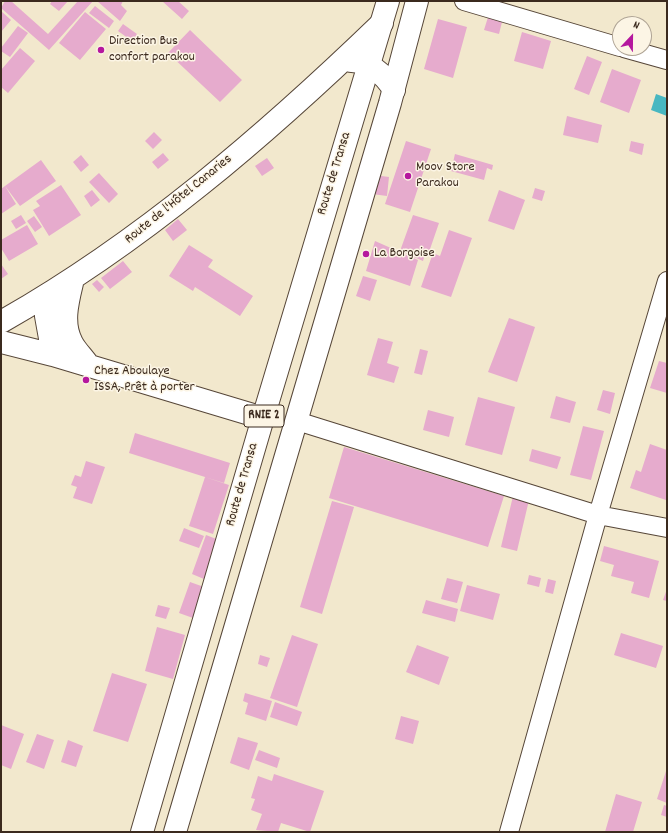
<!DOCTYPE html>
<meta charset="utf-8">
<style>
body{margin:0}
#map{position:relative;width:668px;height:833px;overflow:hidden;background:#f2e8cd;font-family:Dekko,sans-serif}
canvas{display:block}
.frame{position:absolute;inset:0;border:2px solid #3b2a1e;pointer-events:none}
.north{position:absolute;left:612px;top:16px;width:40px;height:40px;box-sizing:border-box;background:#fcf5e5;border:1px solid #afa495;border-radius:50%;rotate:22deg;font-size:11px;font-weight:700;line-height:16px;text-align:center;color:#3b2a1e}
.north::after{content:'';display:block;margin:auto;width:14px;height:18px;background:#b5179e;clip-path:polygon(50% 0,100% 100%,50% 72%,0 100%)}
</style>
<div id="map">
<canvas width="668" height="833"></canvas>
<div class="frame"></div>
<div class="north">N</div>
</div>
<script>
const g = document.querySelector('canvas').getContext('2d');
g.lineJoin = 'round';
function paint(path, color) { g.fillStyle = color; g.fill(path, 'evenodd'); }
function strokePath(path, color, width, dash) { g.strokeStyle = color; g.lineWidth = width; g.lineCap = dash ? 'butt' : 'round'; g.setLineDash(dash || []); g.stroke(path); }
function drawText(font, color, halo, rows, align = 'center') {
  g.font = font + ' Dekko,sans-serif'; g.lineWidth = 3; g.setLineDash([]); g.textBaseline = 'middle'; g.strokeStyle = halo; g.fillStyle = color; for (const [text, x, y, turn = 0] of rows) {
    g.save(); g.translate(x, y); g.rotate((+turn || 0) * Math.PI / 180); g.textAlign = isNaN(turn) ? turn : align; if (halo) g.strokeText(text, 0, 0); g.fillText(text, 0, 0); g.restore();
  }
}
paint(new Path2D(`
 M656,94L667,98V116L651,110Z`), '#48b7c1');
paint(new Path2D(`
 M5,1H11L48,34L78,1H93L49,50L1,8Z
 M52,1H68L59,11L50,4Z
 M97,1H123L121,5L127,11L120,21Z
 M162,1H178L189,11L182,19Z
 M95,6L114,21L109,28L89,13Z
 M1,11L11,20L1,32Z
 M85,12L106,29L80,60L59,43Z
 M489,14L503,18L499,34L484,30Z
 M438,19L467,27L453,78L424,69Z
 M123,24L137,34L132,41L118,31Z
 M18,26L28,33L10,57L1,51V48Z
 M190,30L242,80L220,102L168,53Z
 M522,32L551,41L543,69L514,61Z
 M20,48L35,61L8,93L1,87V70Z
 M587,56L602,62L589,95L574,89Z
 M612,69L641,80L629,113L600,102Z
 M567,116L602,125L598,143L563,135Z
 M154,132L162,140L153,149L145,141Z
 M406,141L431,149L410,212L385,204Z
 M631,141L644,144L642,155L629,151Z
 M163,153L169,160L158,169L152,162Z
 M455,154L493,165L492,170L487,168L484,180L451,171Z
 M81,155L89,165L81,172L73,162Z
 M267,158L274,168L262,176L255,166Z
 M41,160L56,181L20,206L5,186Z
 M99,173L118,194L109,203L89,182Z
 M374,175L389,177L387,196L372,194Z
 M61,185L81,215L49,236L33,210L40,206L36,201Z
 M5,186L16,204L1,214V189Z
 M535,188L545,191L542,201L532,198Z
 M92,190L100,200L91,207L84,196Z
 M499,190L525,200L514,230L488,221Z
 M21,215L26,223L16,229L11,221Z
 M413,215L439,223L429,252L426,251L423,261L400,251Z
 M34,216L42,227L35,232L27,221Z
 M178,219L187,230L173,241L165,230Z
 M27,225L38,244L9,261L1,248V240Z
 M449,230L472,238L451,297L421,287L433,253L440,256Z
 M375,241L418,260L410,286L366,271Z
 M189,245L213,260L208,267L253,296L240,316L195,287L193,291L169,276Z
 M123,261L132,272L110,289L101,278Z
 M1,264L8,274L1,279Z
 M363,276L377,280L370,301L356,296Z
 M97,280L104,287L99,292L92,284Z
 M509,318L535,327L517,382L488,372Z
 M378,338L393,342L387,363L399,367L394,383L367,375Z
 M420,349L428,351L422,375L414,373Z
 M659,361L667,363V393L650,388Z
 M603,390L615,393L610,414L597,410Z
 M556,396L576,402L570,423L550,418Z
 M478,397L515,407L502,455L465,445Z
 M428,410L454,417L449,437L423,430Z
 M583,426L604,431L591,480L570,475Z
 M135,433L230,463L224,483L129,453Z
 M650,444L667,450L666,500L630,488L636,470L641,472Z
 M344,447L504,496L488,547L329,498Z
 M532,449L561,457L557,469L529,461Z
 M86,461L105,467L92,504L73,498L77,487L71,485L75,475L81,477Z
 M205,477L229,485L213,534L189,526Z
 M513,496L529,500L517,551L501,547Z
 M332,501L354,507L322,614L300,607Z
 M184,528L204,536L199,548L179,541Z
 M206,535L219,540L204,579L192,574Z
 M604,546L659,561L649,598L631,593L634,582L611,576L614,565L600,561Z
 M529,575L541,578L539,587L527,584Z
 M447,578L463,582L457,603L441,599Z
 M548,579L556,581L553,594L545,592Z
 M190,582L204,587L193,618L179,613Z
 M467,585L500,594L493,620L460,611Z
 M667,589V601L663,600Z
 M426,600L458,609L455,622L422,613Z
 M158,605L170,608L166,619L155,616Z
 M157,627L185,635L173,679L145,671Z
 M621,633L663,646L656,668L614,655Z
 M292,635L318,644L297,707L270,698Z
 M417,645L449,657L439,685L406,672Z
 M260,655L270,658L267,667L258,664Z
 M112,673L147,684L128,742L93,731Z
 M245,693L272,701L266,721L245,714L248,703L243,701Z
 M275,702L302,712L297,726L270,717Z
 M401,716L419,721L413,744L395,739Z
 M1,725L24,734L11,769L1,765Z
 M37,734L54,740L44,769L26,762Z
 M238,737L258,743L249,770L230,763Z
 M68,740L83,746L76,767L61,762Z
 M259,750L280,758L277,768L255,760Z
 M667,768V803L657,799Z
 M274,774L324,791L310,832L281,823L278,832L256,830L262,814L251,810L255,799L251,798L258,776L272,781Z
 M616,794L642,802L633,832H605Z
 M664,805L667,806V817L661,815Z`), '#e6abcd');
const minor = new Path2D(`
 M464,1L620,47
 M624,48L667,60
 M297,421L598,515L667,528
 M509,832L598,515L667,281`);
const tertiary = new Path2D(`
 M351,61C369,61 385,75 394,90
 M73,279C68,300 61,323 72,343C76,351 84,358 89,366
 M49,295L46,316L53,355
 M1,322C141,243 267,134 382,23
 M1,342L53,355L263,418`);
const primary = new Path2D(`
 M142,832L263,418L388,1
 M175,832L390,103L417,1`);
strokePath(minor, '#564638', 20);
strokePath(tertiary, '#564638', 24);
strokePath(primary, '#564638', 24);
strokePath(minor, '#fff', 18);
strokePath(tertiary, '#fff', 22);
strokePath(primary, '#fff', 22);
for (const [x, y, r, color] of [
 [101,50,4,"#b5179e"],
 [408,176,4,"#b5179e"],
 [366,254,4,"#b5179e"],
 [86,380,4,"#b5179e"]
]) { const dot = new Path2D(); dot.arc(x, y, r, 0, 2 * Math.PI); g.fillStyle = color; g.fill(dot); strokePath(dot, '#fcf5e5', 1.5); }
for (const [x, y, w] of [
 [264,416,40]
]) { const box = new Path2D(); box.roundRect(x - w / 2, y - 11, w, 22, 3); g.fillStyle = '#fcf5e5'; g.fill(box); strokePath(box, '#3b2a1e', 1); }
drawText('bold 13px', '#3b2a1e', null, [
 ["RNIE 2",264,416]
]);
drawText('14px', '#3b2a1e', '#fcf5e5', [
 ["Direction Bus",109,42],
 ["confort parakou",109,58],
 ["Moov Store",416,168],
 ["Parakou",416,184],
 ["La Borgoise",374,254],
 ["Chez Aboulaye",94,372],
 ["ISSA, Prêt à porter",94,388]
], 'left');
drawText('14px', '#3b2a1e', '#fcf5e5', [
 ["Route de Transa",335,174,-73],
 ["Route de l'Hôtel Canaries",179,200,-39],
 ["Route de Transa",243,485,-74]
]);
</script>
